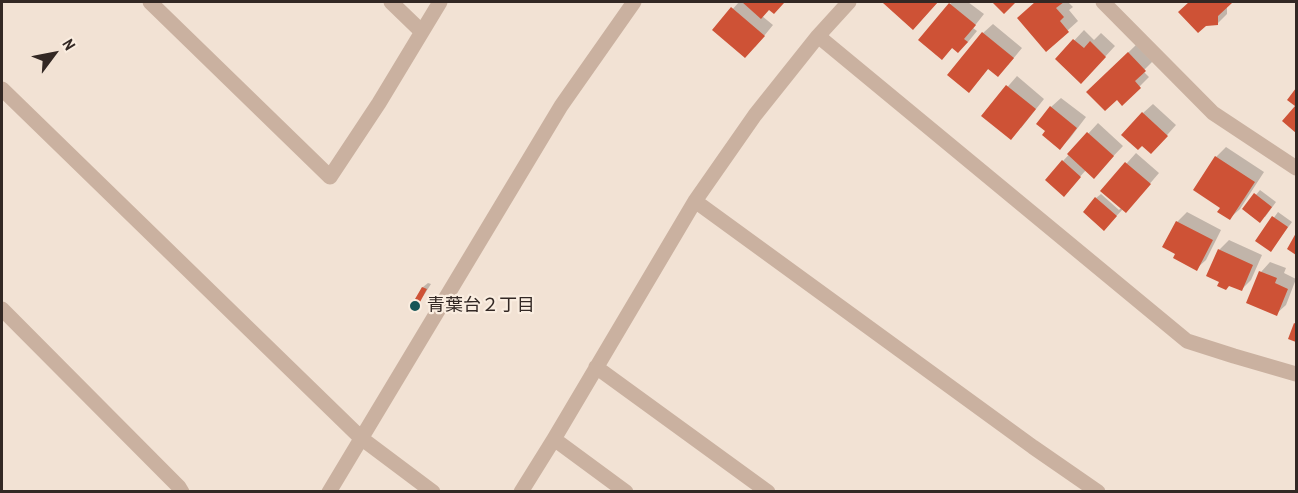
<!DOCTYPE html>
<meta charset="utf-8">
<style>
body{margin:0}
#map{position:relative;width:1298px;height:493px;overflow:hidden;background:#f2e2d4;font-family:"Archivo Narrow",sans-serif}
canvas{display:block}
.frame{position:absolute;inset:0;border:3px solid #332824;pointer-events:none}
.north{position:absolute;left:24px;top:24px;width:60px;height:60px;-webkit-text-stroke:4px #faede0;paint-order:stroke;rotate:58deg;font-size:16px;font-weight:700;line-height:24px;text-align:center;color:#332824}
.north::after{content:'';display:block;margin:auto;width:21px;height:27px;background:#332824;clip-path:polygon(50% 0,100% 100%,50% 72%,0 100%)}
</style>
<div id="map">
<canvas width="1298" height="493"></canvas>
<div class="frame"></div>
<div class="north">N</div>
</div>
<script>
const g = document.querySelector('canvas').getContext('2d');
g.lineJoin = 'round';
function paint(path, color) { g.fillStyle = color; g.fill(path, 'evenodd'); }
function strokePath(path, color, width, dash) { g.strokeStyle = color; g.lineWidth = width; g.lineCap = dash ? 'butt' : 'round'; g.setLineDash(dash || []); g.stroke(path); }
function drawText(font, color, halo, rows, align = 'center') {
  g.font = font + ' "Archivo Narrow","Noto Sans JP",sans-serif'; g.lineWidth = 4.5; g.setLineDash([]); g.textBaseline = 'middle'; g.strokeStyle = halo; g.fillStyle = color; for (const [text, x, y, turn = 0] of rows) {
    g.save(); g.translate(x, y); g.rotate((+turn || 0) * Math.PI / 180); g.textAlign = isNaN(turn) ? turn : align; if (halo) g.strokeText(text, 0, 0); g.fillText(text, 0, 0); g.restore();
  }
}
paint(new Path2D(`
 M739,2H784L774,12L769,8L762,16L773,25L755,47L714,30Z
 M887,2H938L923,18L886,3Z
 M953,2H968L984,14L973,28L977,31L968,42L958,51L953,47L942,58L950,4Z
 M1036,2H1068L1073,7L1069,10L1078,21L1046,50L1028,9Z
 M1191,2H1231L1227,5V14L1217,24H1205L1180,12Z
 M993,24L1022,48L1008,65L989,68L978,81L983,33Z
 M1084,30L1094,40L1101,33L1115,46L1091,72L1057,59Z
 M1138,43L1154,60L1143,71L1149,77L1122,104L1117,98L1088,92Z
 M1017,76L1044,99L1021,128L983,115Z
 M1061,98L1086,117L1070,138L1060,148L1051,107Z
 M1153,104L1176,125L1160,143L1143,113Z
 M1098,123L1123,146L1103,167L1086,170L1068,190L1063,161Z
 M1226,147L1264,172L1240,209L1230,218L1222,207L1216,157Z
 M1136,153L1159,173L1135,201L1123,209L1109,224L1096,198L1101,194L1119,210L1121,208L1102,191Z
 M1260,190L1276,202L1265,217L1244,209Z
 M1187,212L1221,230L1206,260L1196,269L1177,222Z
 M1278,212L1292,222L1271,250L1257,241Z
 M1229,240L1262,255L1251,280L1241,290L1221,281L1219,250Z
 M1270,262L1286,268L1284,273L1296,279L1286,305L1276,314L1261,272Z
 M428,283L431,284L424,295L420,300L417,299L423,287Z`), '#0003');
paint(new Path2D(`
 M742,2H782L784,3L774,14L769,10L761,19Z
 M885,2H938L913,30L883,3Z
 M992,2H1016L1004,14Z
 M1035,2H1064L1056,8L1064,17L1060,21L1069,32L1046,52L1017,18Z
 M1189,2H1231L1232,3L1218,16V25L1206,26L1198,33L1178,12Z
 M949,3L976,25L964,39L968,42L958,53L952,48L942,60L918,40Z
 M731,7L765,36L745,58L712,30Z
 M982,32L1014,58L998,77L988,69L969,93L947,75Z
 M1073,39L1084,48L1090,41L1106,57L1081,84L1055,59Z
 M1128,52L1146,71L1135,81L1141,88L1122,106L1117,100L1105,111L1086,92Z
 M1006,85L1036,109L1011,140L981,116Z
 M1296,88V133L1282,121L1295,106L1287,100Z
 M1050,106L1077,128L1060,150L1042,135L1045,131L1036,124Z
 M1142,112L1168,136L1151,154L1142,146L1138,150L1121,135Z
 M1087,132L1114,156L1094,179L1067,154Z
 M1215,156L1255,182L1230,220L1217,212L1220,208L1193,190Z
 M1062,160L1081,177L1064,197L1045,180Z
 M1125,162L1151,184L1126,213L1100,191Z
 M1254,193L1272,207L1260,223L1242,209Z
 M1095,197L1117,216L1104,231L1083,212Z
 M1272,216L1288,227L1271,252L1255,241Z
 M1176,221L1213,240L1197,271L1173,258L1175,254L1162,247Z
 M1296,233V255L1287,249Z
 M1218,249L1253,265L1242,291L1229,286L1226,290L1217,286L1219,282L1206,276Z
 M1259,271L1277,278L1275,283L1288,289L1277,316L1246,303Z
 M422,287L427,289L420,302L415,299Z
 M1294,323L1296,324V342L1288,339Z`), '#ce5236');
strokePath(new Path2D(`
 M150,2L330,177L379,103L440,2
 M391,2L421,31
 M1103,2L1213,113L1296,168
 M818,36L1187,341L1234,356L1296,374
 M2,89L361,438L433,492
 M695,201L1033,447L1098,492
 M2,309L179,487L182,492
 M596,367L768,492
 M554,439L626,492
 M329,492L561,106L634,2
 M521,492L554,439L695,201L755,115L818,36L849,2`), '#cab1a0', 15);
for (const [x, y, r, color] of [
 [415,306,6,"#175657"]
]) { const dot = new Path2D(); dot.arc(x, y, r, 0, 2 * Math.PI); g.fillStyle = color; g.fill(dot); strokePath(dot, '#faede0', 2); }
drawText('18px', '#332824', '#faede0', [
 ["青葉台２丁目",427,306]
], 'left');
</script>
